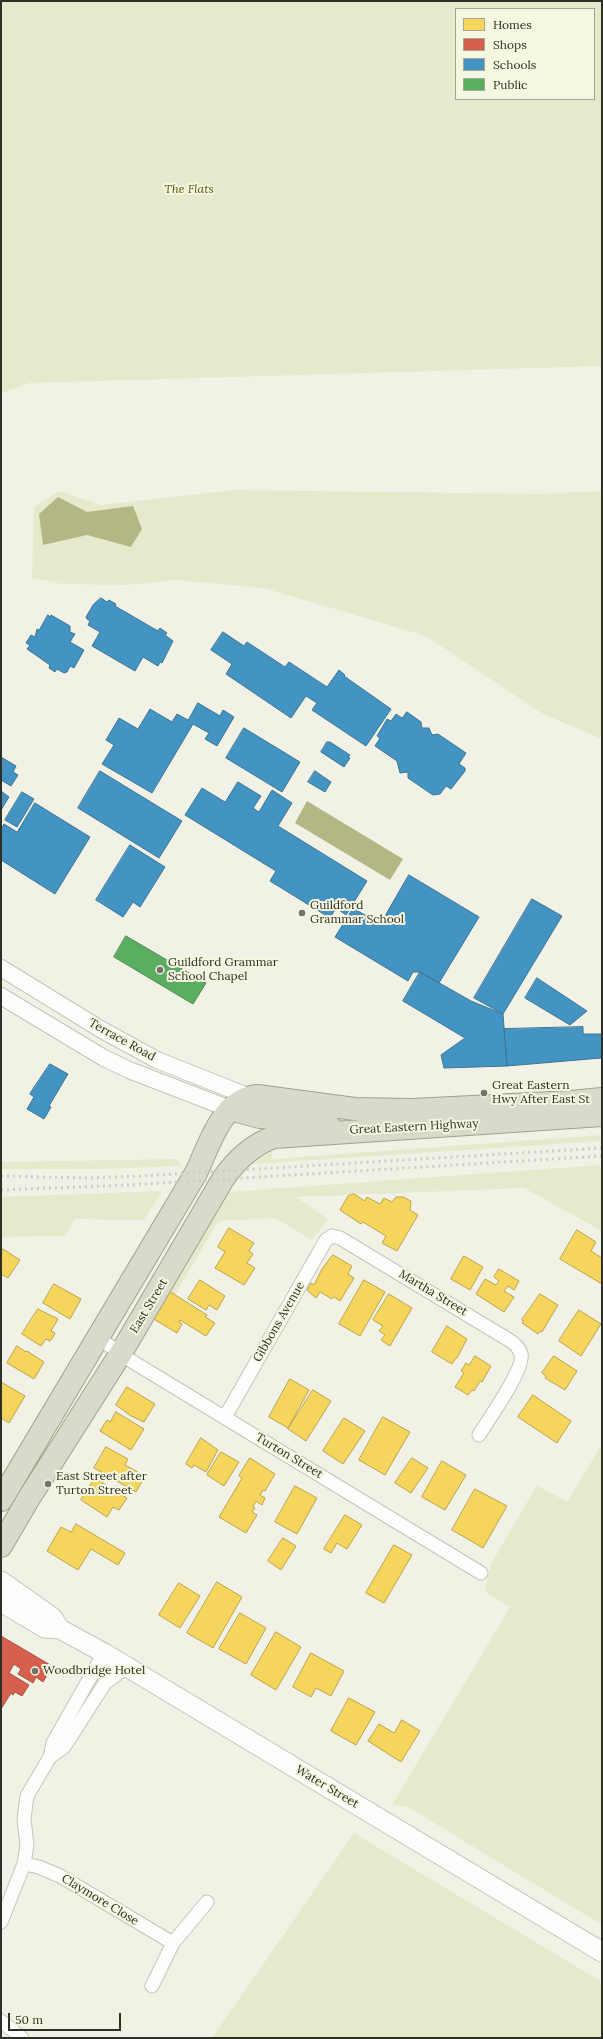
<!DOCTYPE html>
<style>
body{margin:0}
#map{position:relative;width:603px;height:2039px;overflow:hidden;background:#f1f2e5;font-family:Lora,serif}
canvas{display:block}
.frame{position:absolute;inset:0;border:2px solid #2e2f26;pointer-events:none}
.legend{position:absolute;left:455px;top:8px;width:140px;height:92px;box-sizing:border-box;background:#f5f7e0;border:1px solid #a5a796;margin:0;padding:5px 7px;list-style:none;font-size:12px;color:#2e2f26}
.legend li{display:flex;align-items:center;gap:8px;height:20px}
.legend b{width:20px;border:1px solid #a5a796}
.scale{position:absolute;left:8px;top:2013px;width:113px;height:18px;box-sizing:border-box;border:2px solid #2e2f26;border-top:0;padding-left:5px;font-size:12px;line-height:14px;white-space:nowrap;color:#2e2f26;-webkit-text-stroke:3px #f5f7e0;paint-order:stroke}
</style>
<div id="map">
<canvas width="603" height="2039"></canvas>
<div class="frame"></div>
<ul class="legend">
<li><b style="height:11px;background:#f6d55c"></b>Homes</li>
<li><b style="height:11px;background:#d6604d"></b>Shops</li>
<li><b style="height:11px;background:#4393c3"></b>Schools</li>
<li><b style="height:11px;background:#5aae61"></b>Public</li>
</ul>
<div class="scale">50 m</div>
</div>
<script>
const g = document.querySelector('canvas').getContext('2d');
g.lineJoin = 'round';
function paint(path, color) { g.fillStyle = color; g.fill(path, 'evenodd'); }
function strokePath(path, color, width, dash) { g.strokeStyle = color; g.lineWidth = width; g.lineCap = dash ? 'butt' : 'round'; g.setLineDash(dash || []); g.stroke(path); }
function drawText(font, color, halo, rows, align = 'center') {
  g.font = font + ' Lora,serif'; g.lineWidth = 4; g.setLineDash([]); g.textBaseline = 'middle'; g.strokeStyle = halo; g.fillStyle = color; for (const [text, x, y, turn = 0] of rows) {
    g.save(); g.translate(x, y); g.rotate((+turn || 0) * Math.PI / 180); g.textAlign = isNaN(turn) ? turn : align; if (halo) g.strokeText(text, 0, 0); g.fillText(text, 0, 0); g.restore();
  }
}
paint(new Path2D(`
 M1,1H602V366L30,383L1,393ZM456,9H594V99H456Z
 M235,490L539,494L602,491V739L543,714L426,636L264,588L175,580L126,585L62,584L32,578L34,507L59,491L101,505Z
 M602,1135V1141L252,1164L272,1151V1159Z
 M177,1159L181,1166L98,1169H1V1162Z
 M602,1165V1231L524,1188L296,1197L328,1219L312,1240L275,1218L218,1221L175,1295L169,1291L227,1192Z
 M162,1191L144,1220L74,1219L66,1236L1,1237V1197Z
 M602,1444V1925L408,1807L392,1805L510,1607L485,1592L491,1564L537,1485L567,1502Z
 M354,1833L602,1982V2038H212Z`), '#e7e9cd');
paint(new Path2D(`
 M58,497L87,512L133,506L142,529L131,547L87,535L43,545L39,514Z
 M307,801L403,859L390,880L295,823Z`), '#b4b785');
const homes = new Path2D(`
 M354,1194L365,1201L367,1197L380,1204L384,1198L392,1202L396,1197H403L411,1201L410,1210L418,1215L397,1251L382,1243L386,1236L363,1222L361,1224L340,1210L348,1196Z
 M229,1228L254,1243L249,1251L253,1254L247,1263L255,1268L244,1285L215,1268L225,1252L218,1247Z
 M577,1230L596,1242L591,1251L602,1258V1284L560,1259Z
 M3,1249L20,1260L8,1278L1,1274V1253Z
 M333,1255L352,1266L348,1274L354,1278L340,1301L334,1297L332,1299L320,1292L316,1298L307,1290L311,1283L314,1285L322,1269Z
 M464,1256L483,1267L470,1290L451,1279Z
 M499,1269L519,1281L514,1290L508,1286L504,1291L514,1297L504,1312L476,1294L485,1279L496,1285L499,1281L494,1277Z
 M200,1280L225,1296L217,1310L209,1305L206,1310L188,1299Z
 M364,1280L385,1292L360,1336L339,1324Z
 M54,1284L81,1299L70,1319L43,1303Z
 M169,1291L207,1315L205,1317L215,1323L206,1336L180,1320L179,1322L182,1324L177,1333L152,1318Z
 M389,1294L412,1308L390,1346L381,1340L385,1335L379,1331L383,1326L373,1320Z
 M540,1294L558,1305L542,1332L540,1331L538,1334L522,1323L524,1321L522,1320Z
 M38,1309L58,1319L51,1331L55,1333L53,1337L50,1341L46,1339L41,1346L22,1334Z
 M579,1310L601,1324L581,1356L559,1341Z
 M447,1326L467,1339L457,1358H456L452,1364L432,1352Z
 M17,1346L26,1352L27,1351L44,1362L34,1379L7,1363Z
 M475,1356L491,1366L482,1382L480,1381L474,1391L472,1390L468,1395L455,1387L464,1373L461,1371L466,1363L469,1365Z
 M554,1356L577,1371L565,1390L545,1378L546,1376L542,1373Z
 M290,1379L309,1390L288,1428L269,1417Z
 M1,1382L25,1396L9,1423L1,1418Z
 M127,1387L155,1404L144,1422L131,1416L116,1405Z
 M313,1390L331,1401L306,1441L288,1429Z
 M533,1395L571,1421L557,1443L518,1417Z
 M116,1412L144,1429L131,1450L100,1431L107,1420L110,1422Z
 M383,1417L410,1432L385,1475L359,1460Z
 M344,1418L365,1431L343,1464L323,1451Z
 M201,1438L218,1450L206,1472L194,1465L192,1468L186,1464Z
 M106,1447L128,1459L125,1465L145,1476L136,1492L94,1468Z
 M221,1452L239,1462L224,1486L207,1475Z
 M250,1458L275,1474L265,1491L263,1490L260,1495L265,1498L262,1505L256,1501L253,1507L255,1508L252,1512L257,1515L246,1533L219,1517L242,1478L239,1476Z
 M412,1458L428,1468L411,1493L395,1483Z
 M442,1461L466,1475L445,1510L422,1497Z
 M95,1478L127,1498L119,1510L113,1507L107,1517L81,1500Z
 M295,1486L317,1498L297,1534L275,1522Z
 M475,1489L507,1506L483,1548L452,1530Z
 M345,1515L362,1525L347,1549L337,1543L331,1553L324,1549Z
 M76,1524L125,1553L118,1565L91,1549L78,1570L47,1551L61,1527L71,1532Z
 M283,1538L296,1546L281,1570L268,1561Z
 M394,1545L412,1555L384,1603L366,1593Z
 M217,1582L242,1597L213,1648L187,1633Z
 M179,1583L200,1596L180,1628L159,1615Z
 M240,1613L266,1628L246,1664L219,1649Z
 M276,1632L301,1647L276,1690L251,1675Z
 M311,1653L344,1671L331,1696L316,1688L311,1697L293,1687Z
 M349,1698L375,1712L356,1745L331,1731Z
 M402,1720L420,1731L401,1762L368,1741L379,1724L394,1733Z`);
paint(homes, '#f6d55c');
strokePath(homes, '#baa34c', 1);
const shops = new Path2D(`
 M1,1636L52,1666L43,1682L36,1677L33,1683L18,1674L21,1669L14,1664L9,1673L29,1685L22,1696L15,1692L13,1695L11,1693L1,1709Z`);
paint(shops, '#d6604d');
strokePath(shops, '#a45141', 1);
const schools = new Path2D(`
 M101,598L107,602L109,600L116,604L115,606L158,631L160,628L167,633L165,635L173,641L162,663L160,662L158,666L143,657L135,671L92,646L100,632L88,625L90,621L87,619L86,617L93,605Z
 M48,615L50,617L51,615L70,626V632L75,634L70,642L84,650L74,668L70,666L67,672L64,673L57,669L55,672L49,668L50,665L27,649L30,645L26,643L31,635L35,637L37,629L39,630Z
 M223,632L244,646L247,642L285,667L289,662L327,687L339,670L345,675L344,676L391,709L366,746L312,710L317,703L306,696L291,718L226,674L232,664L211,650Z
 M198,703L220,716L223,710L234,717L217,746L205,739L209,733L193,724L152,793L102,764L114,745L106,740L119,718L138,729L150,709L172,722L177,714L188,720Z
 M407,712L421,722L422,728H429L432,735L438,734L466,753L459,764L465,768V771L451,789L446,786L440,794L433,795L408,778V772L400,773L397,761L375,746L380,738L377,736L387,719L391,721L396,714L402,718Z
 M244,728L300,762L282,792L226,758Z
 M327,742H330L350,755L348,757L350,758L344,767L321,752Z
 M1,757L16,766L13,772L18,775L11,786L1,780Z
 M100,771L182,821L159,858L78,808Z
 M315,771L331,782L325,792L308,782Z
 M238,782L261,796L253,808L259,812L272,790L292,803L278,826L367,881L346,915L336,908L330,918L270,881L276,871L185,815L202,788L225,802Z
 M1,791L9,797L1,810Z
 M22,792L34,799L17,827L5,820Z
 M35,803L90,837L55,894L1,860V829L4,824L17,832Z
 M130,845L165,867L140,907L133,902L123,917L96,900Z
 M409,875L479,917L439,983L420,972H413L408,981L335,937L353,908L380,924Z
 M532,899L562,916L503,1014L474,998Z
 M420,972L471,1001L503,1014L507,1066L444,1068L441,1055L465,1038L403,1001Z
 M537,978L587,1011L570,1025L525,998Z
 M583,1027V1034H602L601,1058L507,1066L504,1029Z
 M50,1064L68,1074L49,1106L51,1107L44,1119L27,1109L34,1097L30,1094Z`);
paint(schools, '#4393c3');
strokePath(schools, '#3d7594', 1);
const public = new Path2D(`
 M126,936L206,983L193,1004L114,957Z`);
paint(public, '#5aae61');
strokePath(public, '#4d884f', 1);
const minor = new Path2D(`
 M97,1337L133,1362L481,1573
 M225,1417L326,1240L332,1236L340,1238L509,1340C514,1343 519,1347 521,1354C525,1369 488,1420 479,1435
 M50,1757L64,1747L105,1683L127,1667
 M24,1864L39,1867L60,1876L173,1943
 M1,1922L24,1864L27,1845L24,1819L27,1796L50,1757L53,1743L104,1653
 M152,1986L173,1943L207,1902
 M1,2021L22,2038`);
const tertiary = new Path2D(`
 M1,968L102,1030L157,1060L250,1097
 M1,996L104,1058L129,1070L230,1109`);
const secondary = new Path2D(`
 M1,1581L52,1617L60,1629
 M1,1602L45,1628L60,1629L104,1653L602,1952`);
const trunk = new Path2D(`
 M230,1109L260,1117L318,1120L329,1125
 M1,1500L196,1173C209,1146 221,1100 257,1096L355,1109L413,1110L571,1102L602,1099
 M1,1546L29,1498L121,1353L223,1179C236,1160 252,1145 274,1137L602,1115`);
strokePath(minor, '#c4c5bb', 15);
strokePath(tertiary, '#c4c5bb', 18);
strokePath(secondary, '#c4c5bb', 21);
strokePath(trunk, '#a1a28b', 24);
strokePath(minor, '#fdfdfb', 13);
strokePath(tertiary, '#fdfdfb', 16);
strokePath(secondary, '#fdfdfb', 19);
strokePath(trunk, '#dadacc', 22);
strokePath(new Path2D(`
 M1,1176L87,1178L141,1176L602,1148
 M1,1190L130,1185L602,1156`), '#cdcdcb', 3, [2, 4]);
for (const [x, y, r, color] of [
 [302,913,4,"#727369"],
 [160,970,4,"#727369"],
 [484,1093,4,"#727369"],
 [48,1484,4,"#727369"],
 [35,1671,4,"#727369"]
]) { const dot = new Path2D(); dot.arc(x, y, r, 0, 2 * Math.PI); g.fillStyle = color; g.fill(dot); strokePath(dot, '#f5f7e0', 1.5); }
drawText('italic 12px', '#545603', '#f5f7e0', [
 ["The Flats",189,190]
]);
drawText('12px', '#2e2f26', '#f5f7e0', [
 ["Guildford",310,906],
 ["Grammar School",310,920],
 ["Guildford Grammar",168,963],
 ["School Chapel",168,977],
 ["Great Eastern",492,1086],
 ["Hwy After East St",492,1100],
 ["East Street after",56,1477],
 ["Turton Street",56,1491],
 ["Woodbridge Hotel",43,1671]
], 'left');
drawText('12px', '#2e2f26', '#f5f7e0', [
 ["Terrace Road",122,1040,29],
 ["Great Eastern Highway",414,1127,-3],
 ["Martha Street",433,1293,31],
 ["East Street",149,1306,-59],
 ["Gibbons Avenue",279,1322,-60],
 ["Turton Street",289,1456,31],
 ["Water Street",327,1787,31],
 ["Claymore Close",100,1900,31]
]);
</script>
